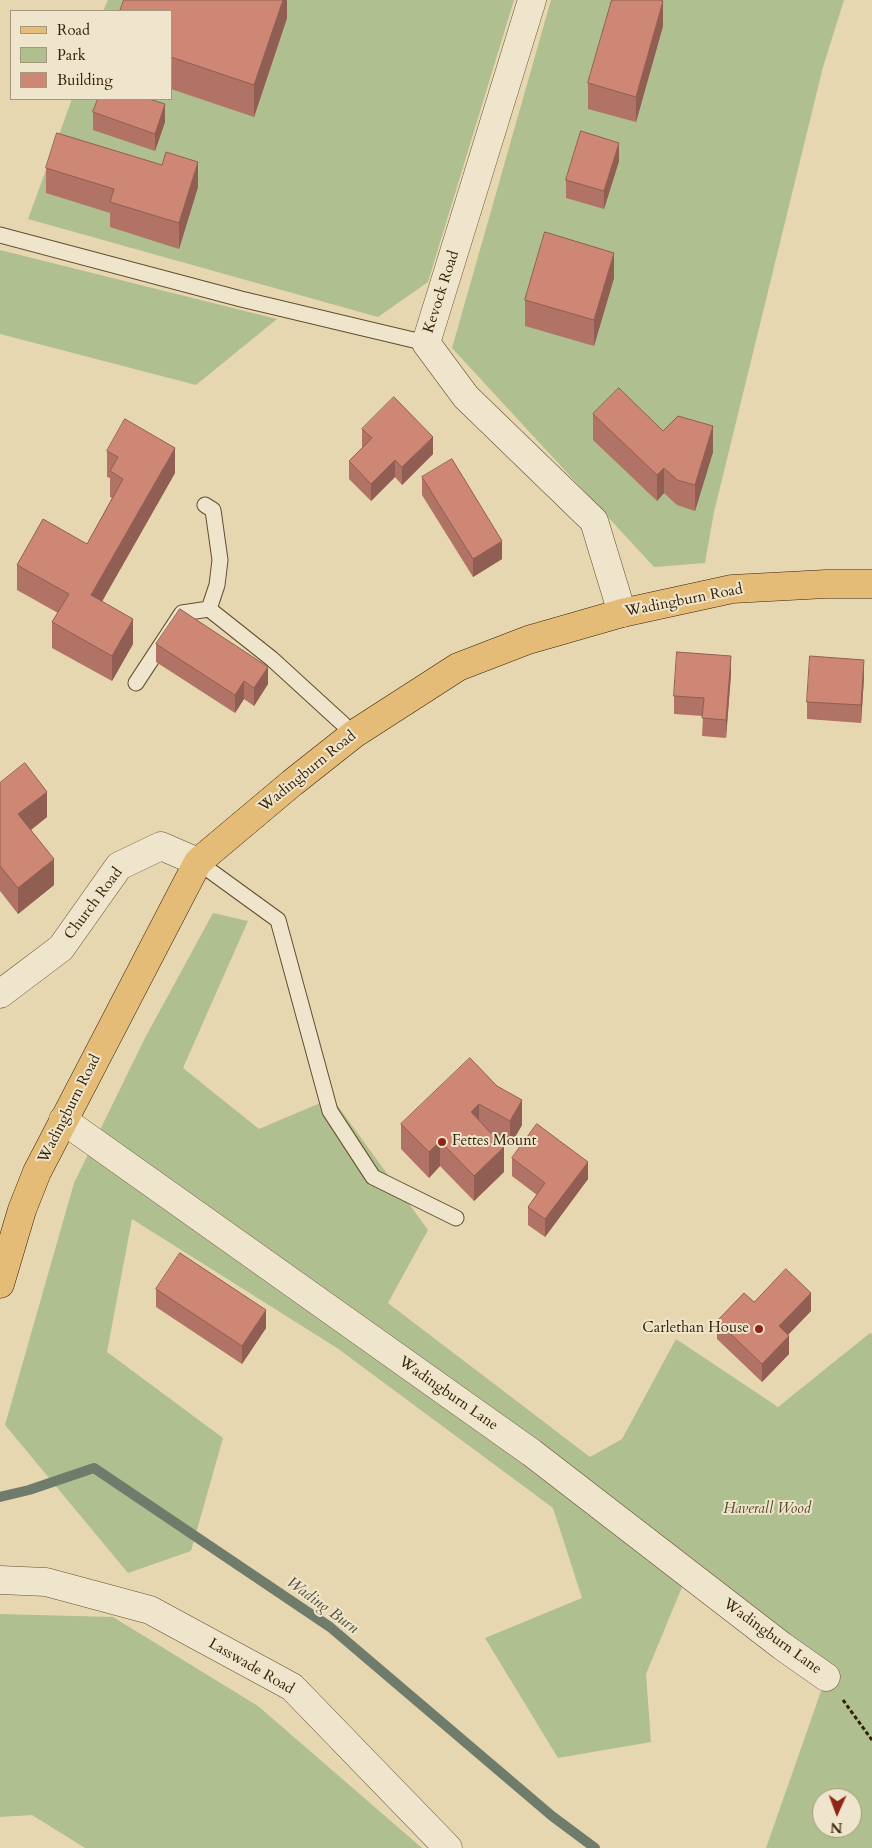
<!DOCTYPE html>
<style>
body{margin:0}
#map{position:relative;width:872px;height:1848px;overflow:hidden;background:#e7d7b1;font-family:Cardo,serif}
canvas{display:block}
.legend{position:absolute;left:10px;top:10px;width:162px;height:90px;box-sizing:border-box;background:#efe5cc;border:1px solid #a5977c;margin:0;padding:6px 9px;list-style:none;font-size:15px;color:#352104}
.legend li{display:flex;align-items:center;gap:10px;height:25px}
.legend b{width:25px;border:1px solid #a5977c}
.north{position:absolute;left:812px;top:1788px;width:50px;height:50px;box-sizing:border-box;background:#efe5cc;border:1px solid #a5977c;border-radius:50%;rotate:182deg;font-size:14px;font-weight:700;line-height:20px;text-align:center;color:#352104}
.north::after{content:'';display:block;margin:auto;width:18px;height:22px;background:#8f2418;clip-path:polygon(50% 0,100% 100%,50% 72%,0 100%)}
</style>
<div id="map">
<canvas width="872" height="1848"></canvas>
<ul class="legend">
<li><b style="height:6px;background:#e4bc78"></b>Road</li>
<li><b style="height:14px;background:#b0bf90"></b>Park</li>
<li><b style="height:14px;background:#ce8675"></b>Building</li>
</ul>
<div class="north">N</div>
</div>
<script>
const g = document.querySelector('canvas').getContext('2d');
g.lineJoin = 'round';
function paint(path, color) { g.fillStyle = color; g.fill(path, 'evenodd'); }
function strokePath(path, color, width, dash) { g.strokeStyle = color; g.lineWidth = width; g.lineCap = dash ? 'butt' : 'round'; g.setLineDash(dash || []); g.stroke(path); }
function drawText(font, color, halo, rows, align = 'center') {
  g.font = font + ' Cardo,serif'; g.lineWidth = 4; g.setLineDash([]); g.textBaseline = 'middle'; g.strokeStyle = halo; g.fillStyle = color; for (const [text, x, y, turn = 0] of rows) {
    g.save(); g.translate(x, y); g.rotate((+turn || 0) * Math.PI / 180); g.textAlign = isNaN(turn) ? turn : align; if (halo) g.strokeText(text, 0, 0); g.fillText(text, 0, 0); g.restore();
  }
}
paint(new Path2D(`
 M108,0H514L428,282L378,317L28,219L72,99H171V11H103Z
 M551,0H844L823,67L714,512L705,563L654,567L452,348Z
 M0,250L277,319L196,385L0,334Z
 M213,913L248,921L183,1068L259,1129L332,1098L428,1230L388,1303L590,1457L622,1439L676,1339L778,1407L870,1333L872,1334V1848H766L826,1677L685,1580L646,1674L651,1742L558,1758L485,1638L582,1598L553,1508L337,1348L132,1219L107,1352L223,1438L191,1551L128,1573L5,1425L74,1183L145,1038ZM822,1798H852V1828H822Z
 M0,1614L113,1617L258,1706L422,1848H85L32,1815L0,1817Z`), '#b0bf90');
strokePath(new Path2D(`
 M0,1497L29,1490L94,1468L330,1627L552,1816L595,1848`), '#707c6b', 10);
const service = new Path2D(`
 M0,235L241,299L426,343
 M205,505L213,510L220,560L217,585L209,609
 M136,683L182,613L209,609L272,659L354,734
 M198,862L278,920L330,1111L373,1177L456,1218`);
const minor = new Path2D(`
 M532,0L426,343L466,397L594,521L622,613
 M0,994L61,948L119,866L161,846L198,862
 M63,1120L532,1453L782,1646L826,1677`);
const tertiary = new Path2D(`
 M0,1580L46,1582L150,1610L292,1687L448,1848`);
const primary = new Path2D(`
 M0,1284L22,1210L37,1172L198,862L292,783L354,734L458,667L528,640L622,613L732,589L826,584H872`);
strokePath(service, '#624e2f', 17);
strokePath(minor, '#624e2f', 29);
strokePath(tertiary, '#624e2f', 29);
strokePath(primary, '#352104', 29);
strokePath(new Path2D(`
 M843,1700L872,1740`), '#352104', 3, [4, 2.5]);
strokePath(service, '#efe5cc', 15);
strokePath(minor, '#efe5cc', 28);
strokePath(tertiary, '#efe5cc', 28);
strokePath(primary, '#e4bc78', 28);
paint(new Path2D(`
 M287,0V18L254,117L171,89V11Z
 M663,26L636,122L588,109V83Z
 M93,112L165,122L155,151L93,130Z
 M619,161L604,209L566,198V180Z
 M46,168L198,187L179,249L110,227V213L46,193Z
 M614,278L594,346L525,326V300Z
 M593,414L663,431L713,452L695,511L677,505L664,493L657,501L593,440Z
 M362,429L433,454L402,485L395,477L371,501L349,479V461L363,447H362Z
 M107,451L175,473L102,601L133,644L112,681L52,648V622L58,613L17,590V565L87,544L112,498L110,497V478L107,477Z
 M422,477L502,559L473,577L422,495Z
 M156,644L268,684L254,706L244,699L235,713L156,662Z
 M731,674L726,738L702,736L703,716L674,714V696Z
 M864,678L861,723L807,719V702Z
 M0,783L47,817L31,830L54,885L18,914L0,891Z
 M497,1086L522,1125L510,1146L496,1139L504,1172L474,1201L440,1166L429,1178L401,1149V1124Z
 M512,1158L588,1179L545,1237L528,1225V1207L537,1195L512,1176Z
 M156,1289L266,1328L242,1364L156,1307Z
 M811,1311L788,1335L789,1354L762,1382L717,1339V1321Z`), '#b17365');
paint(new Path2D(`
 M283,0H287V18L254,117V85Z
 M663,1V26L636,122V97Z
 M165,104V122L155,151V134Z
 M619,143V161L604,209V191Z
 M198,162V187L179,249V223Z
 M614,253V278L594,346V320Z
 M713,426V452L695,511V485Z
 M433,437V454L402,485V467Z
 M175,448V473L91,621V595Z
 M395,460V477L371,501V484Z
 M664,468V493L657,501V475Z
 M502,541V559L473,577V559Z
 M133,619V644L112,681V656Z
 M731,656V674L726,738V720Z
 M864,660V678L861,723V705Z
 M268,667V684L254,706V688Z
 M244,681V699L235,713V695Z
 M47,792V817L18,840V814Z
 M54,859V885L18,914V888Z
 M522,1100V1125L510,1146V1121Z
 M479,1104V1129L471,1112Z
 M440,1141V1166L429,1178V1152Z
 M504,1147V1172L474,1201V1176Z
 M588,1162V1179L545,1237V1219Z
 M811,1293V1311L779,1344V1326Z
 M266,1310V1328L242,1364V1346Z
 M789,1336V1354L762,1382V1364Z`), '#905e52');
const building = new Path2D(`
 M124,0H283L254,85L171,57V11H120Z
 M612,0H660L663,1L636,97L588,83Z
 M98,99H149L165,104L155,134L93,112Z
 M581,131L619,143L604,191L566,180Z
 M57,133L162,165L166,152L198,162L179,223L110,202L114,189L46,168Z
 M545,232L614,253L594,320L525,300Z
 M619,388L663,431L678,416L713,426L695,485L677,480L664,468L657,475L593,414Z
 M394,397L433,437L402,467L395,460L371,484L349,461L372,438L362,429Z
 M125,419L175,448L91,595L133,619L112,656L52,622L69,594L17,565L43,519L87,544L123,479L110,471L118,457L107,451Z
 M452,459L502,541L473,559L422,477Z
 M180,609L268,667L254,688L244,681L235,695L156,644Z
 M677,652L731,656L726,720L702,718L704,698L674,696Z
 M810,656L864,660L861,705L807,702Z
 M25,763L47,792L18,814L54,859L18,888L0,866V783Z
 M470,1058L497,1086L522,1100L510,1121L479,1104L471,1112L504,1147L474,1176L440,1141L429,1152L401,1124Z
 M537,1124L588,1162L545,1219L528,1207L545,1183L512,1158Z
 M180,1253L266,1310L242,1346L156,1289Z
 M786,1269L811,1293L779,1326L789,1336L762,1364L717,1321L744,1293L754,1302Z`);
paint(building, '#ce8675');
strokePath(building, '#905e52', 1);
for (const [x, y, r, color] of [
 [442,1142,5,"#8f2418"],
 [759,1329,5,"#8f2418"]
]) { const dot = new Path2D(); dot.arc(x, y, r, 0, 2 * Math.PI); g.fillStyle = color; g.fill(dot); strokePath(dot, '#efe5cc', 2); }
drawText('15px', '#352104', '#efe5cc', [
 ["Kevock Road",442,292,-72],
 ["Wadingburn Road",684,601,-11],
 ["Wadingburn Road",308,772,-39],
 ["Church Road",94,904,-53],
 ["Wadingburn Road",70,1109,-63],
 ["Wadingburn Lane",448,1394,35],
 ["Wadingburn Lane",772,1637,36],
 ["Lasswade Road",251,1667,30]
]);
drawText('15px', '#352104', '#efe5cc', [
 ["Fettes Mount",452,1142],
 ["Carlethan House",749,1329,"right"]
], 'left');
drawText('italic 15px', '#544827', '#efe5cc', [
 ["Haverall Wood",767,1510]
]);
drawText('italic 16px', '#524f37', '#efe5cc', [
 ["Wading Burn",322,1606,36]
]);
</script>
